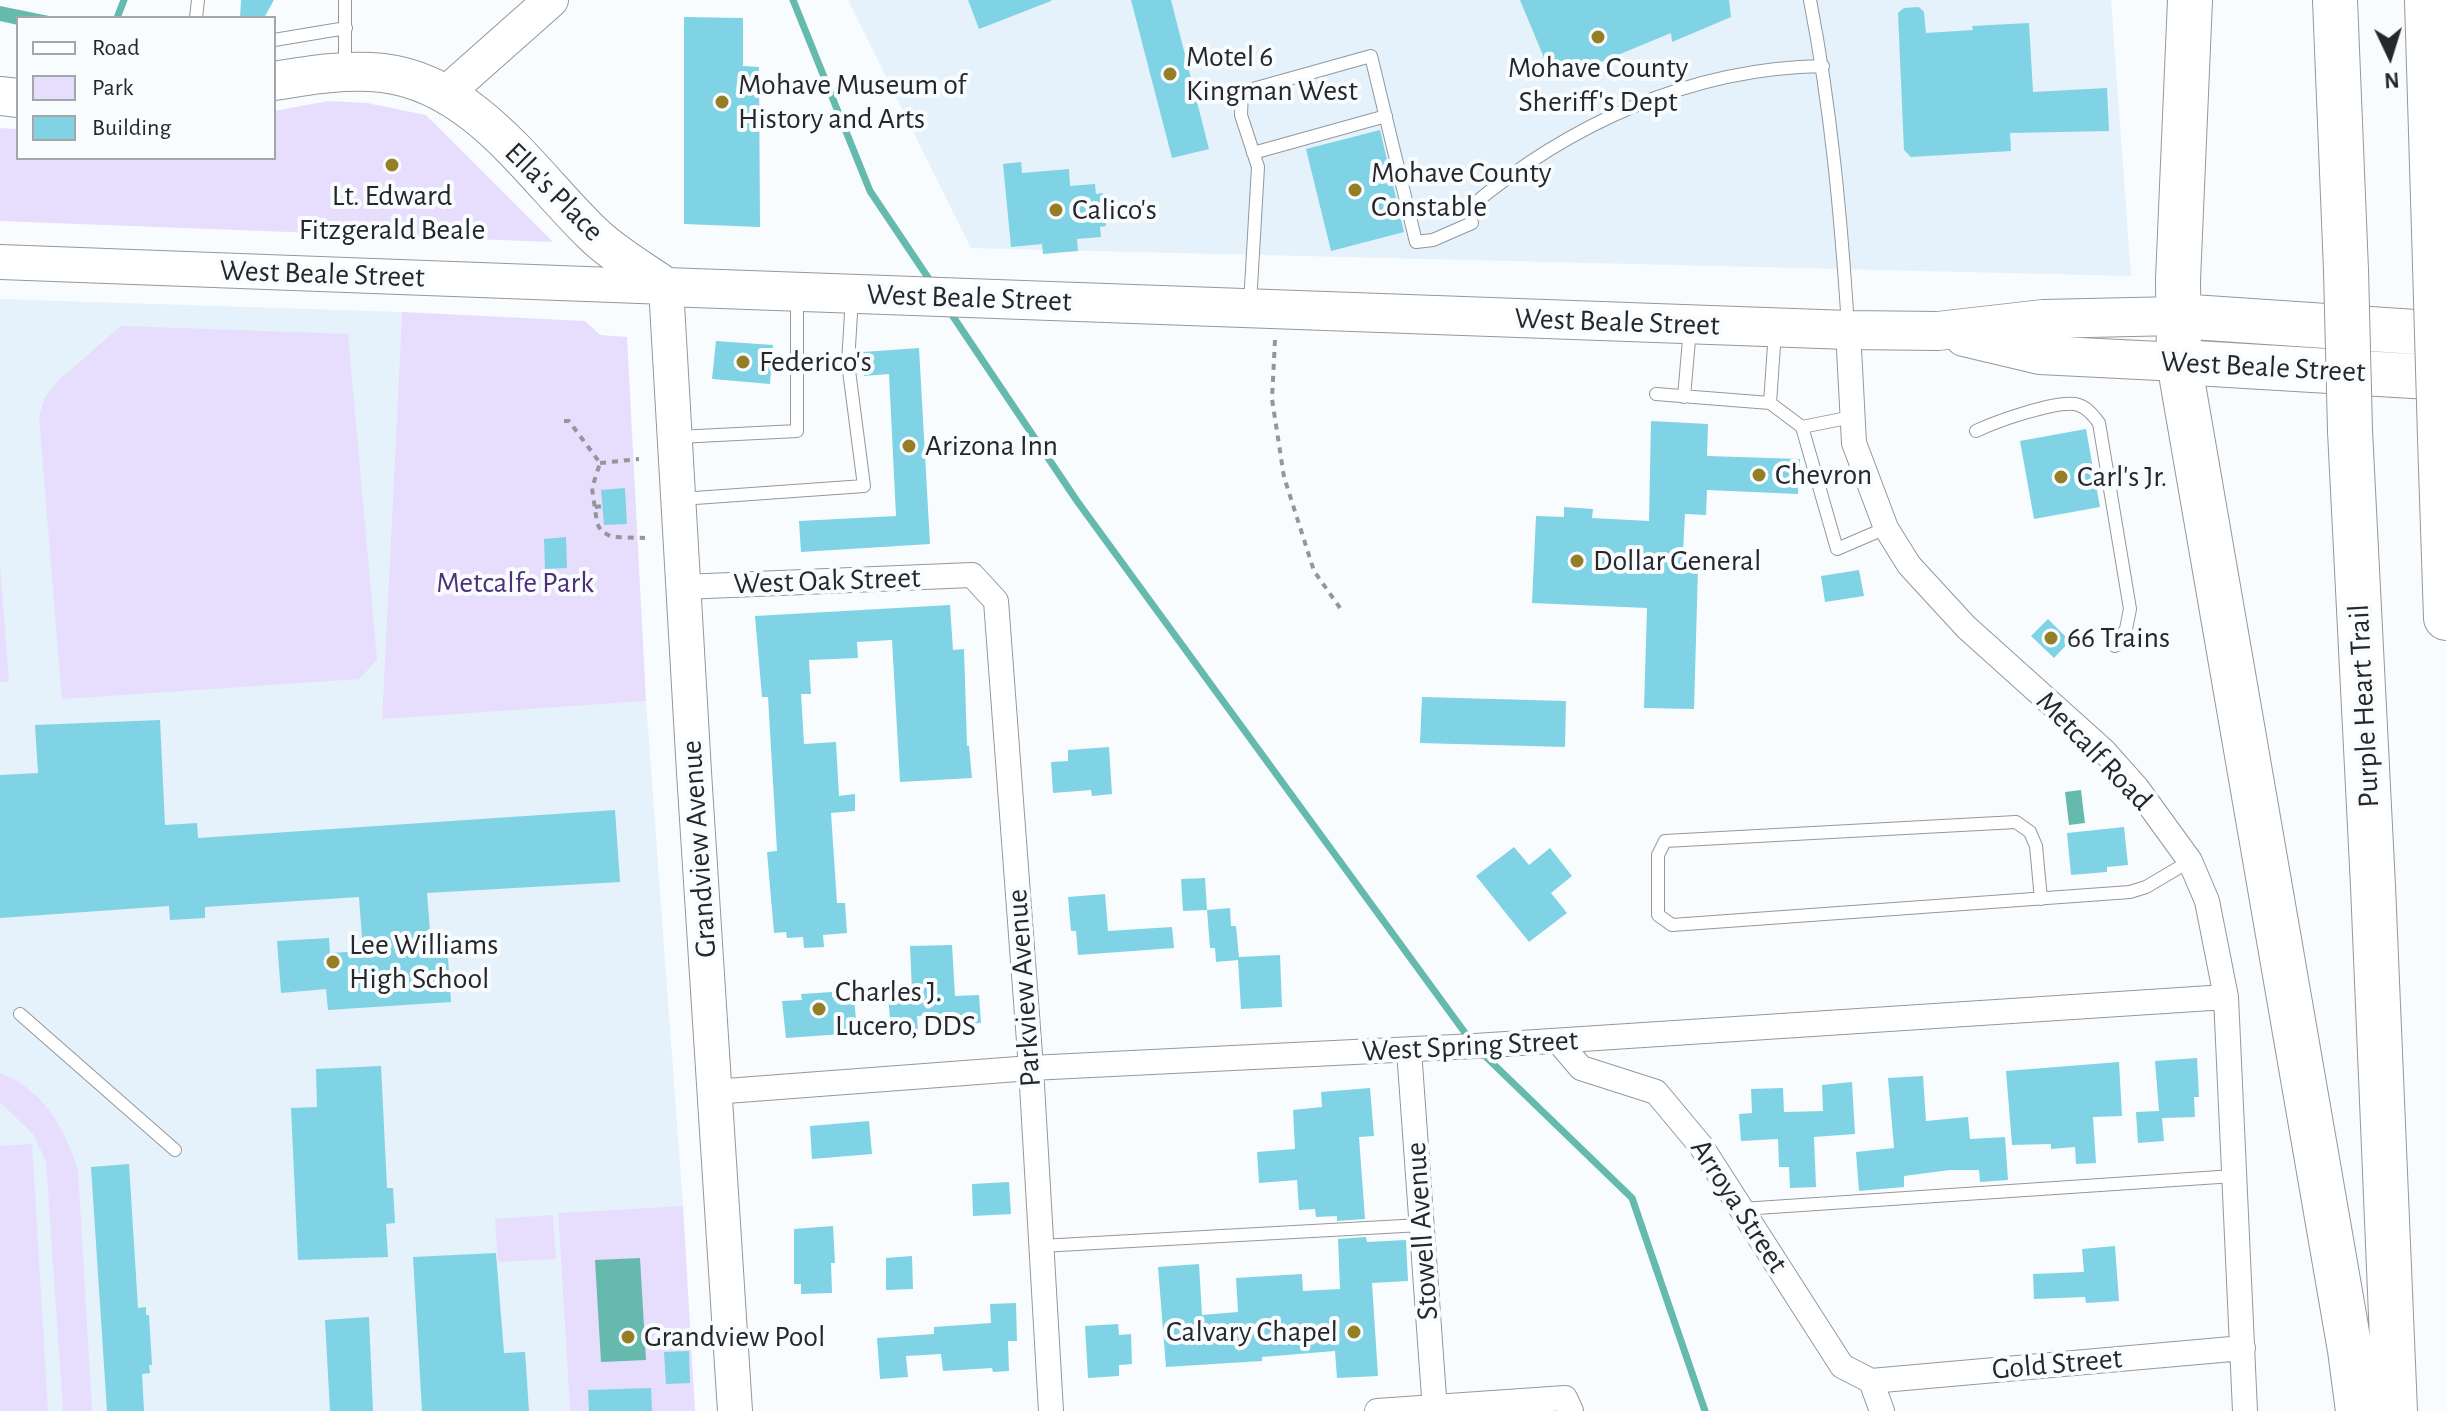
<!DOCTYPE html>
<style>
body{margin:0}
#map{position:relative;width:2446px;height:1411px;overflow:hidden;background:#f9fcfe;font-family:"Alegreya Sans",sans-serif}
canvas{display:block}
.legend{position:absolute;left:16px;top:16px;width:260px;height:144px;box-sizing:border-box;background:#f9fcfe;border:2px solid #a4a7a9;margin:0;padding:10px 14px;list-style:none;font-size:24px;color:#252729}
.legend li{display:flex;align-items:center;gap:16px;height:40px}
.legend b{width:40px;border:2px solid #a4a7a9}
.north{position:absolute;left:2350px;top:16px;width:80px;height:80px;-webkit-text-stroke:6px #f9fcfe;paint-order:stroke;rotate:176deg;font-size:22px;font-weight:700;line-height:32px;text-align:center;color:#252729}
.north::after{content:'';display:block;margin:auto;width:28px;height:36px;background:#252729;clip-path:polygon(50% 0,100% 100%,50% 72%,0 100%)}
</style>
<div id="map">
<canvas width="2446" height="1411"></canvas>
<ul class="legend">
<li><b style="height:10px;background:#fff"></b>Road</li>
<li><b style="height:22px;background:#e7ddfc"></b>Park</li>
<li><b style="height:22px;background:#7fd3e4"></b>Building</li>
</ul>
<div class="north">N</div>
</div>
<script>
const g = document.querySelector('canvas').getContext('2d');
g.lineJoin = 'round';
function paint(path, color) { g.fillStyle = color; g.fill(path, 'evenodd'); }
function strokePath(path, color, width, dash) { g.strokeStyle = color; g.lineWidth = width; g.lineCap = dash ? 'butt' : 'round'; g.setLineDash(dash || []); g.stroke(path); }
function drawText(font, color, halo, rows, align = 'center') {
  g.font = font + ' "Alegreya Sans",sans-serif'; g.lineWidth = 8; g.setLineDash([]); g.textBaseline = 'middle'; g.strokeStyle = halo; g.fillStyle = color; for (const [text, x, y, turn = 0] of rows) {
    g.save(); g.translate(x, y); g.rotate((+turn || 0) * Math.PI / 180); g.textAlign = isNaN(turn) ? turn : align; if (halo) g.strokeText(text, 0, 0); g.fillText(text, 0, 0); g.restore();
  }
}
paint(new Path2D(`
 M848,0H2111L2131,276L971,248Z
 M0,299L402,312L382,718L646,701L683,1206L558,1213L570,1411H0Z`), '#e5f1fb');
paint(new Path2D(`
 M328,101L367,103L426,115L553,242L0,221V128L18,129V158H274V111Z
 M402,312L585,321L600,335L627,337L646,701L382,719Z
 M121,326L348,334L377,660L359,679L62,699L39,417L45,397L59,380Z
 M0,564L9,682H0Z
 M0,1073C43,1089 65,1129 78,1170L92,1411H63L46,1161L33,1134L0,1102Z
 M32,1144L48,1411H0V1146Z
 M683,1206L695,1411H570L558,1213Z
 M553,1215L556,1259L498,1262L495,1219Z`), '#e7ddfc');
paint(new Path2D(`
 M0,6L59,18H18V25L0,21Z
 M2081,790L2085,823L2069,825L2065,792Z
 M640,1258L646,1360L601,1362L595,1260Z`), '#66baad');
strokePath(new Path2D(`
 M793,0L870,191L933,285
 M117,18L124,0
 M948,309L1077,501L1471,1041
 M1482,1053L1632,1198L1705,1411`), '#66baad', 7);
paint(new Path2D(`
 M241,0H274L264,18H240Z
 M968,0H1051V1L979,29Z
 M1131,0H1171L1209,149L1172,158Z
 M1520,0H1729L1731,17L1672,42L1671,33L1584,69L1582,65L1552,77Z
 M1919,7L1924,12L1926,33L1973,30L1972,26L2029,23L2033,92L2107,88L2109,131L2010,133L2011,151L1911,157L1904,150L1898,13L1904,8Z
 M684,17L743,18V66L759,67L760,227L684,224Z
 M1380,130L1404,232L1331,251L1306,149Z
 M1021,162L1022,173L1069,169L1070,186L1095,184L1096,194L1103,193L1106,226L1100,227L1101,237L1077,239L1078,251L1043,254L1042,244L1011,247L1003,164Z
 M716,341L773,345L770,384L712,379Z
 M919,348L930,544L801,552L799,521L896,516L889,374L864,376L863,352Z
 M1651,421L1708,424L1707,456L1800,459L1798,494L1707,490L1706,515L1685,514L1682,570L1698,569L1694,709L1644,708L1647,608L1532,603L1536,516L1564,517V507L1593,509L1592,518L1649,521Z
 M2086,429L2100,507L2034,519L2020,441Z
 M625,488L627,524L604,525L601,490Z
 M566,537L567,568L545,569L544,539Z
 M1859,570L1864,596L1825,602L1821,576Z
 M950,605L953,650L964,649L967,746H969L972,778L900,782L892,640L857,642L858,658L809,660L811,694H801L804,744L836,742L839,796L855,794V811L831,813L837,903H845L847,933L823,935L824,947L804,948L803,937L787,938L786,932L774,933L767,852L777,851L768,697H762L755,616Z
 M2048,619L2070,641L2054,658L2031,636Z
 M1422,697L1566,701L1565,747L1420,743Z
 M160,720L165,825L197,823L198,838L615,810L620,882L427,893L431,944L447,943L451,1002L328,1010L326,989L281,993L277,941L329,938L330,953L363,951L359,897L205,907V918L170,920L169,906L0,918V775L38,773L35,725Z
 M1109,747L1112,794L1092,796L1091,790L1053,793L1051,762L1068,761V750Z
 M2124,827L2128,865L2107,867V872L2071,875L2067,833Z
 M1514,847L1529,865L1550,848L1572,876L1551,893L1567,913L1529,942L1476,876Z
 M1205,878L1207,910L1183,911L1181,879Z
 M1105,894L1108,931L1172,927L1174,948L1078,955L1076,931H1071L1068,897Z
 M1230,908L1231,926H1236L1239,957L1280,955L1282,1007L1241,1009L1238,960L1216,962L1215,948H1210L1207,910Z
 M952,945L955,996L979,995L981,1023L955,1025L954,1013L917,1016L918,1031L891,1034L888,993L912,991L910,946Z
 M832,992V997L854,996L857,1033L786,1038L782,1001L802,1000L801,994Z
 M2197,1058L2199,1097H2194L2195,1117L2162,1118L2164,1141L2138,1143L2136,1112L2159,1111L2155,1061Z
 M2119,1062L2122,1116L2093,1117L2096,1163L2076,1164L2075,1147L2051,1149V1144L2012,1145L2006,1071Z
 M381,1066L387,1188H393L395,1223L386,1224L388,1257L298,1260L291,1108L317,1107L316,1069Z
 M1923,1076L1926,1121L1968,1117L1970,1139L2005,1137L2008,1180L1980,1182L1979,1170H1950L1904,1176V1187L1859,1191L1856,1152L1894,1148L1888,1078Z
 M1852,1082L1855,1134L1814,1137L1816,1187L1790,1188L1789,1167H1779L1778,1139L1741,1141L1739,1114L1752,1113L1751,1089L1783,1088L1784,1112L1823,1111L1822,1085Z
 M1370,1088L1374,1136L1359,1137L1365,1219L1337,1221V1216L1316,1217L1315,1209L1299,1210L1297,1180L1259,1183L1257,1152L1295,1149L1293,1110L1322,1107L1321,1092Z
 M869,1121L872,1154L812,1159L810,1126Z
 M129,1164L138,1308L146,1307V1315H149L152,1365H149L150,1373L142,1374L144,1411H107L91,1167Z
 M1009,1182L1011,1214L973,1216L972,1184Z
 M833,1226L835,1263H831L832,1293L801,1294V1284H794V1229Z
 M1366,1237L1367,1242L1406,1240L1408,1281L1372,1283L1378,1376L1337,1378L1335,1351L1262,1357V1361L1166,1367L1158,1267L1199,1264L1202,1315L1238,1312L1236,1278L1302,1274L1303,1291L1340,1289L1338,1239Z
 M2115,1246L2119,1301L2086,1303L2085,1297L2034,1299L2033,1274L2084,1272L2082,1249Z
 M496,1253L504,1353L525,1352L529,1411H422L413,1257Z
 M912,1256L913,1289L886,1290V1258Z
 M1016,1303L1017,1341H1008L1009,1371L993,1372L992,1368L943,1371L941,1354L906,1356L908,1377L880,1379L877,1338L934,1334V1327L991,1323L990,1304Z
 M369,1317L373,1411H330L325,1320Z
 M1118,1324L1119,1335L1131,1334L1132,1364L1119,1365V1376L1088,1378L1085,1326Z
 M689,1351L690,1383L666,1384L664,1352Z
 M651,1388L652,1411H589L588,1390Z`), '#7fd3e4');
const lane = new Path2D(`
 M345,0V69
 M1810,0C1831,108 1841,217 1848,327
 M196,18L198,0
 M274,40L346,28
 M1253,153L1386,116
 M1469,208C1569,124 1691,68 1823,66
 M1250,304L1258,167L1241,115L1242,92L1371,56L1416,242L1433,240L1472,223
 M1775,331L1770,403L1802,427
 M1656,394L1770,403
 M1684,397L1690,328
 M1852,417L1802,427L1837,549L1886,528
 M1976,431C1997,421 2054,401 2075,404C2086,406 2093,415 2099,423L2130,609L2126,629L2115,646
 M678,437L797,431V296
 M681,499L864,486L848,363L852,297
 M2041,899L2036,846L2030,832L2016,822L1665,841L1658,855V915L1672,925L2130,892L2146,887L2190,861
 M20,1014L175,1150
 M1742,1209L2234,1176
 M1041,1246L1421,1225`);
const street = new Path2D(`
 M1848,330L1854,443L1886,528L1909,565L1966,627L2104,751L2137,788L2190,861L2207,901L2226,997L2245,1411
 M683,587L972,575L996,601L1031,1068L1051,1411
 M1558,1041L1581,1068L1656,1092L1701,1146L1842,1366L1871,1381L1882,1411
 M1409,1050L1435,1411
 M713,1092L1031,1068L1475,1046L2226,997
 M1871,1381L2243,1348
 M1377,1411L1565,1398L1571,1411`);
const secondary = new Path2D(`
 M445,94L551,0
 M0,262L666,287C687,662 709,1036 735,1411`);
const primary = new Path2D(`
 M274,81C310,75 346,69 383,73C475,84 531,174 592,233C613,254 642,270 666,287L1848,330L1938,331L2043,319L2177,316
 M0,96L18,98
 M1964,337L2040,355L2179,362`);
const highway = new Path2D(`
 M2190,0L2178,280L2179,362L2350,1350L2358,1411
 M2335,0L2346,270
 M2427,0L2435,265
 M2177,316L2446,334
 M2179,362L2446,378
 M2350,431L2373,886L2395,1411
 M2440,438L2446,618`);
strokePath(lane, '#93989c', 14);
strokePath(street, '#93989c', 26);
strokePath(secondary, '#93989c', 36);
strokePath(primary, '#93989c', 40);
strokePath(highway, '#93989c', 46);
strokePath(new Path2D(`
 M1275,340L1272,399L1284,477L1314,571L1340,608
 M564,421H569L600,463L592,488L597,523L601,531L612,537L645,538
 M600,463L639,459
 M595,507L603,506`), '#949799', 4, [6, 6]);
strokePath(lane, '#fff', 12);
strokePath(street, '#fff', 24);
strokePath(secondary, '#fff', 34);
strokePath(primary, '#fff', 38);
strokePath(highway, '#fff', 44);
const highwayBridge = new Path2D(`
 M2435,265L2440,438
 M2346,270L2350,431`);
strokePath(highwayBridge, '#93989c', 46, []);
strokePath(highwayBridge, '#fff', 44);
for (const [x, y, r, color] of [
 [1598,37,8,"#947e26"],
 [1170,74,8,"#947e26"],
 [722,102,8,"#947e26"],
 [392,165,8,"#947e26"],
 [1355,190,8,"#947e26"],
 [1056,210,8,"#947e26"],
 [743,362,8,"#947e26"],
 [909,446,8,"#947e26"],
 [1759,475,8,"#947e26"],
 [2061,477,8,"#947e26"],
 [1577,561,8,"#947e26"],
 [2051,638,8,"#947e26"],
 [333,962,8,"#947e26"],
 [819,1009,8,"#947e26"],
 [1354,1332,8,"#947e26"],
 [628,1337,8,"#947e26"]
]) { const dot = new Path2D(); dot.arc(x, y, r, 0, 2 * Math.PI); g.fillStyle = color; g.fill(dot); strokePath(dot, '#f9fcfe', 3); }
drawText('30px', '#252729', '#f9fcfe', [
 ["Motel 6",1186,57],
 ["Kingman West",1186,91],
 ["Mohave County",1598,68,"center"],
 ["Sheriff's Dept",1598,102,"center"],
 ["Mohave Museum of",738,85],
 ["History and Arts",738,119],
 ["Mohave County",1371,173],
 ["Constable",1371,207],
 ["Lt. Edward",392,196,"center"],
 ["Fitzgerald Beale",392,230,"center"],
 ["Calico's",1072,210],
 ["Federico's",759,362],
 ["Arizona Inn",925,446],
 ["Chevron",1775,475],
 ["Carl's Jr.",2077,477],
 ["Dollar General",1593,561],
 ["66 Trains",2067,638],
 ["Lee Williams",349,945],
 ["High School",349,979],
 ["Charles J.",835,992],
 ["Lucero, DDS",835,1026],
 ["Calvary Chapel",1338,1332,"right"],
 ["Grandview Pool",644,1337]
], 'left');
drawText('30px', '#252729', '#f9fcfe', [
 ["Ella's Place",554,192,45],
 ["West Beale Street",322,274,2],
 ["West Beale Street",969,298,2],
 ["West Beale Street",1617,322,2],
 ["West Beale Street",2263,367,3],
 ["West Oak Street",827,581,-2],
 ["Purple Heart Trail",2364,706,-93],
 ["Metcalf Road",2094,751,46],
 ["Grandview Avenue",699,849,-94],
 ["Parkview Avenue",1024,988,-94],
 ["West Spring Street",1470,1046,-3],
 ["Arroya Street",1739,1206,57],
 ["Stowell Avenue",1422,1231,-94],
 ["Gold Street",2057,1364,-5]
]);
drawText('30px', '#4d3176', '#f9fcfe', [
 ["Metcalfe Park",515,583]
]);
</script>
